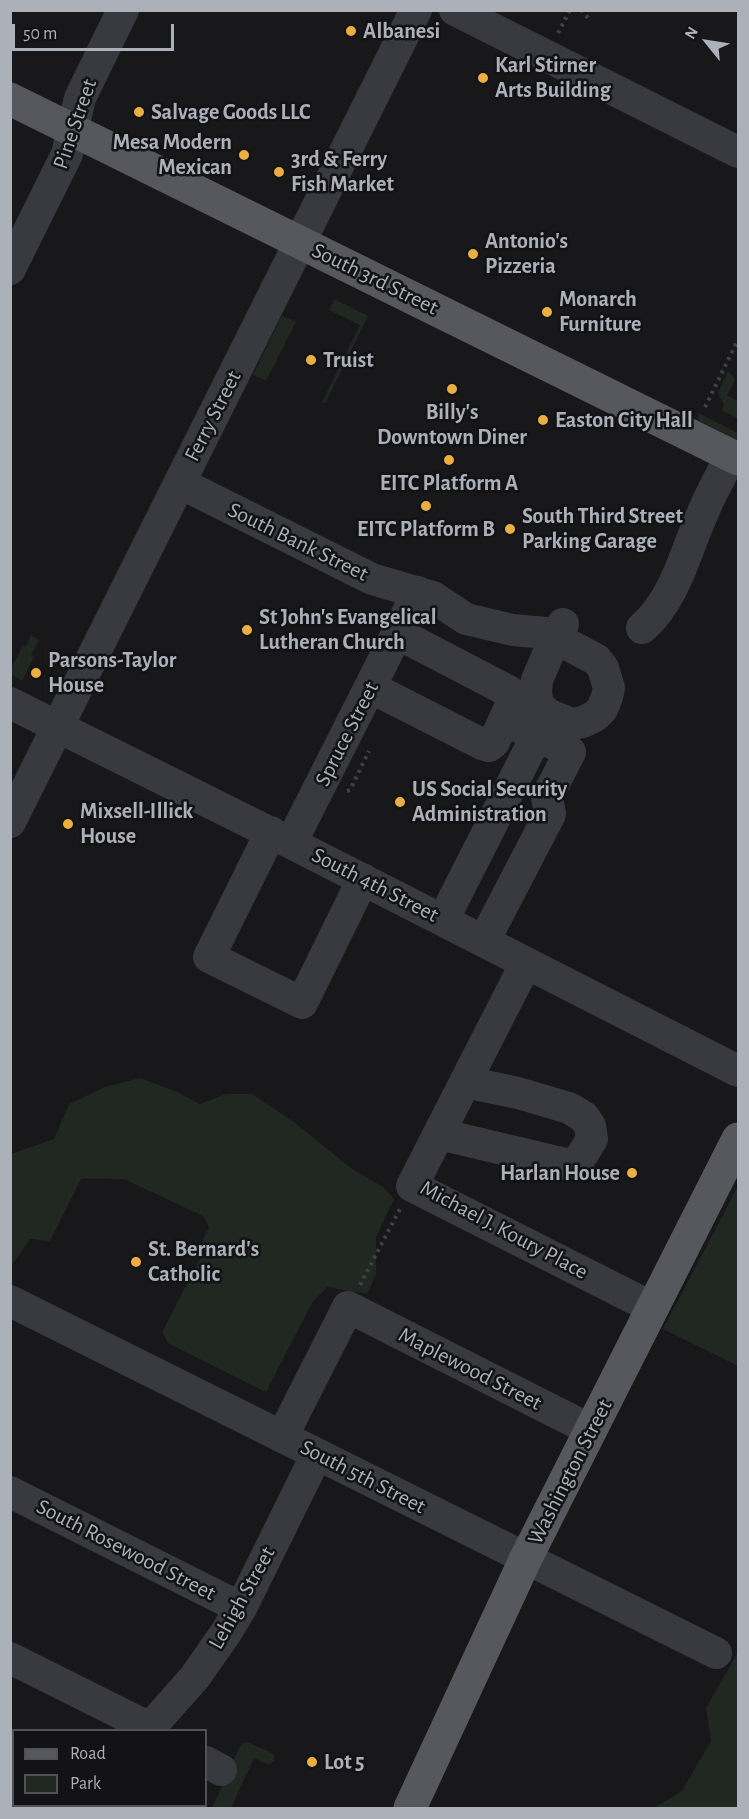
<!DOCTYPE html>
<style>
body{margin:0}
#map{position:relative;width:749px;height:1819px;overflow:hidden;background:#18181a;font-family:"Alegreya Sans",sans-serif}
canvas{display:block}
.frame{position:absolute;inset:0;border:12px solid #abb0b9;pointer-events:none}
.legend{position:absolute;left:12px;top:1729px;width:195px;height:78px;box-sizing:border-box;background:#131315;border:2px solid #505257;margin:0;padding:8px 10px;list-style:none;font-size:18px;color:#abb0b9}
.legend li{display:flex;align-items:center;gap:12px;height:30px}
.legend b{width:30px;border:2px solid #505257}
.north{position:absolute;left:677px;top:12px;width:60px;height:60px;-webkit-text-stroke:4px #131315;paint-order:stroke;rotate:300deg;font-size:16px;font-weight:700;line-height:24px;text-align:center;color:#abb0b9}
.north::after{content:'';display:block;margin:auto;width:21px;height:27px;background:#abb0b9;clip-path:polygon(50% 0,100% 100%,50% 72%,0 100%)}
.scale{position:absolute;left:12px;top:24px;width:162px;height:27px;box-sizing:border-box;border:3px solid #abb0b9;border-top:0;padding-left:8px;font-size:18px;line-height:21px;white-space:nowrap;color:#abb0b9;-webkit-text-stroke:4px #131315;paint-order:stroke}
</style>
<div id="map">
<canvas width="749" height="1819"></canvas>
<div class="frame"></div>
<ul class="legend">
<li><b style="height:8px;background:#56585e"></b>Road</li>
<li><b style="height:16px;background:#202821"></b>Park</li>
</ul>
<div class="north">N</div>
<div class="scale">50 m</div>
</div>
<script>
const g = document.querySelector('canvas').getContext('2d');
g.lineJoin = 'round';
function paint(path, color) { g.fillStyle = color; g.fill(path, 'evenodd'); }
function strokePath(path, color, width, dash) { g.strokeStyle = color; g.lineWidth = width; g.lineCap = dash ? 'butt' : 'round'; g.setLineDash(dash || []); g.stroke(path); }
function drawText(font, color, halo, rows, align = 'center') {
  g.font = font + ' "Alegreya Sans",sans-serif'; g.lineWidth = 5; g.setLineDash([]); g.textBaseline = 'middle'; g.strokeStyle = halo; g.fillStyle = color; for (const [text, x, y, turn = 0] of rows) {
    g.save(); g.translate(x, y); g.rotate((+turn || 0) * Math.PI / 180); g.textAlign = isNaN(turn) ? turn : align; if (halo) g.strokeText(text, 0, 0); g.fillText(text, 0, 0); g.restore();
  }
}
paint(new Path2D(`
 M334,299L368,316L325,404L322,402L360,325L329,310Z
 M282,316L296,321L266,381L253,375Z
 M728,371L735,379L727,395L738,401V419L722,410L724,405L718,393Z
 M698,413L738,433V440L700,421L698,419Z
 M31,635L39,640L31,655L34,657L22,681L11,674V668L23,645L26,646Z
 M140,1078L177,1092L200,1104L226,1094H252L294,1122L352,1169L383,1187L394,1199L376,1237V1275L367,1294L327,1287L312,1303L266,1392L168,1343L162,1332L202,1255L200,1246L209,1227L203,1216L126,1180C120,1179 85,1178 81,1179L50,1241L30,1239L11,1266V1154L54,1139L69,1104L105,1087Z
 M738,1186V1366L663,1329Z
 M738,1652V1808H654L682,1791L711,1741L706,1708Z
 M247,1742L272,1753L275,1756L274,1761L269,1765L254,1758L231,1808H212L239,1748L242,1744Z`), '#202821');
strokePath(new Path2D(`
 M581,10L588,18
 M558,33L570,10
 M705,407L738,340
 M347,791L350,790L369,751
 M360,1285L401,1207`), '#3f4146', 4, [3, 4.5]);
strokePath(new Path2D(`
 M455,10L738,152
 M10,269L67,154L80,98L123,10
 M180,483L372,579L433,597L466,619L513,630L546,633L597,660L603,668L609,688L607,697L602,709L595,716L583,722L572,724L549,715L538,705L536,693L537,680L549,652
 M642,628C676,599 686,549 704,510C712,491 722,474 731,456
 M370,687L482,744L489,746L494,742L512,703L510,692L397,633
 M10,703L291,843L738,1071
 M10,822L416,10
 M271,832L209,957L302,1003L363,879
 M291,843L418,592
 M443,920L537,735
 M484,941L550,814L547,797L570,752L505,720
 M526,963L412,1186L653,1308
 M439,1134L566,1164L575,1162L581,1157L592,1139L590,1126L584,1117L569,1108L518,1093L465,1082
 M10,1301L716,1653
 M282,1437L348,1307L591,1430
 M10,1492L241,1608
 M10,1658L150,1728
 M148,1730L195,1677L225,1634L241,1608L317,1454
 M206,1762L221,1770
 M91,1808L93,1806`), '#393a3f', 32);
strokePath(new Path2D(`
 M10,99L738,459
 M410,1808L526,1558L738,1139`), '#56585e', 33);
strokePath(new Path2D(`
 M549,652L563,624`), '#393a3f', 32);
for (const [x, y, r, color] of [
 [351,31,6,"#eaae41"],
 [483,78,6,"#eaae41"],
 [139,112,6,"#eaae41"],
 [244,155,6,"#eaae41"],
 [279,172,6,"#eaae41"],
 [473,254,6,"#eaae41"],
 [547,312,6,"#eaae41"],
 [311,360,6,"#eaae41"],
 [452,389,6,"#eaae41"],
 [543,420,6,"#eaae41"],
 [449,460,6,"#eaae41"],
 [426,506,6,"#eaae41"],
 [510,529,6,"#eaae41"],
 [247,630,6,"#eaae41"],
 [36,673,6,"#eaae41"],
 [400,802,6,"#eaae41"],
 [68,824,6,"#eaae41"],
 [632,1173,6,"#eaae41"],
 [136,1262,6,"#eaae41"],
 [312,1762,6,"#eaae41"]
]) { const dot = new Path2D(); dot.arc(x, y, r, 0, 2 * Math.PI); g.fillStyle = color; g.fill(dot); strokePath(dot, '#131315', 2); }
drawText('bold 22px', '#abb0b9', '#131315', [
 ["Albanesi",363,31],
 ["Karl Stirner",495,65],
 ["Arts Building",495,90],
 ["Salvage Goods LLC",151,112],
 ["Mesa Modern",232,142,"right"],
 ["Mexican",232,167,"right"],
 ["3rd & Ferry",291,159],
 ["Fish Market",291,184],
 ["Antonio's",485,241],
 ["Pizzeria",485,266],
 ["Monarch",559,299],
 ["Furniture",559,324],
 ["Truist",323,360],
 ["Billy's",452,412,"center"],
 ["Downtown Diner",452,437,"center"],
 ["Easton City Hall",555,420],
 ["EITC Platform A",449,483,"center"],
 ["South Third Street",522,516],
 ["Parking Garage",522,541],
 ["EITC Platform B",426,529,"center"],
 ["St John's Evangelical",259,617],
 ["Lutheran Church",259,642],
 ["Parsons-Taylor",48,660],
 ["House",48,685],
 ["US Social Security",412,789],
 ["Administration",412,814],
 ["Mixsell-Illick",80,811],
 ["House",80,836],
 ["Harlan House",620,1173,"right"],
 ["St. Bernard's",148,1249],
 ["Catholic",148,1274],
 ["Lot 5",324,1762]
], 'left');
drawText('22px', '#abb0b9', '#131315', [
 ["Pine Street",75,124,-71],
 ["South 3rd Street",375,279,26],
 ["Ferry Street",213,416,-63],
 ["South Bank Street",298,542,26],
 ["Spruce Street",347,734,-63],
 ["South 4th Street",375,885,27],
 ["Michael J. Koury Place",504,1230,28],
 ["Maplewood Street",470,1369,27],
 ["Washington Street",570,1472,-63],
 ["South 5th Street",363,1477,27],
 ["South Rosewood Street",126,1550,27],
 ["Lehigh Street",242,1598,-61]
]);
</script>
